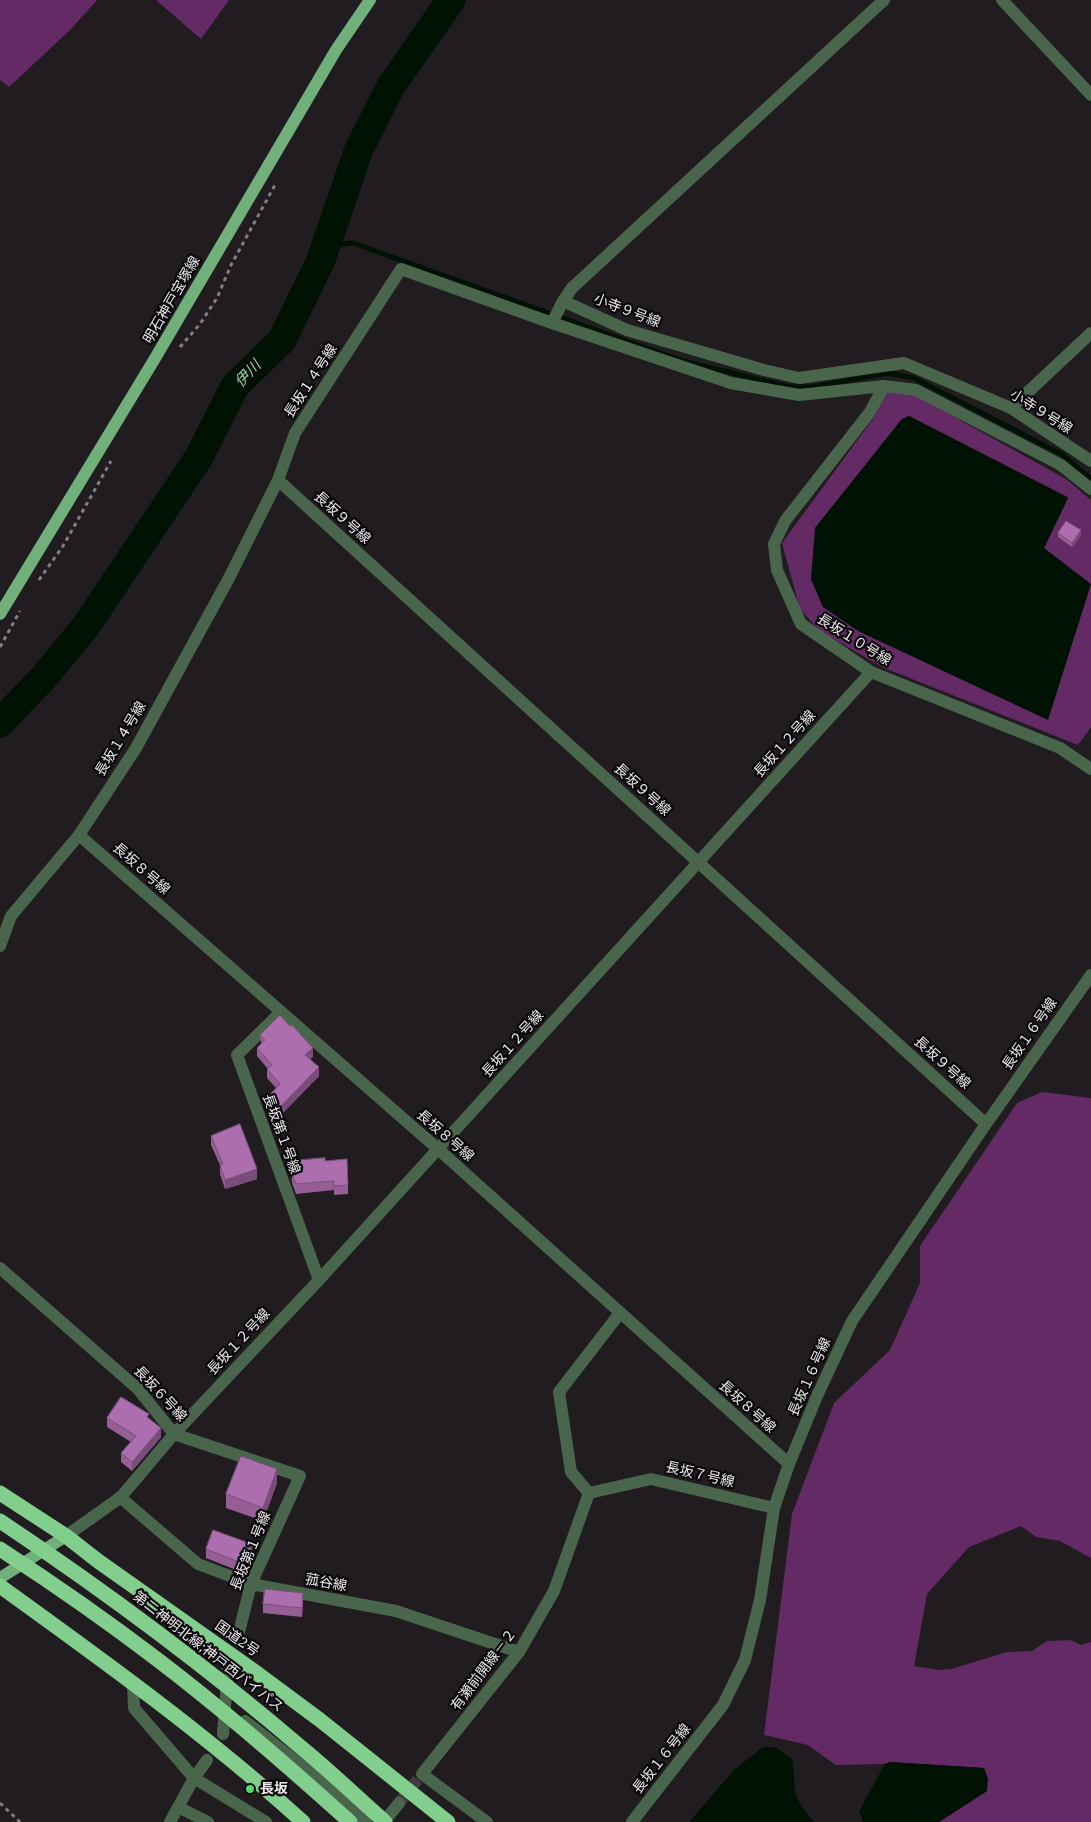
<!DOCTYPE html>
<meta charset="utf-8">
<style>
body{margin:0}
canvas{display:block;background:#201c20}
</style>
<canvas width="1091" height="1822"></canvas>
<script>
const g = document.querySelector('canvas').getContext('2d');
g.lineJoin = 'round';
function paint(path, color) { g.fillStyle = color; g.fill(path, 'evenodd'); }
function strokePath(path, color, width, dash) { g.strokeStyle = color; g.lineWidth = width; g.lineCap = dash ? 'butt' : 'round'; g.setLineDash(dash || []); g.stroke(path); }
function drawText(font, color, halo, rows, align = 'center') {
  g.font = font + ' "IBM Plex Serif","Noto Sans JP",serif'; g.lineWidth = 4.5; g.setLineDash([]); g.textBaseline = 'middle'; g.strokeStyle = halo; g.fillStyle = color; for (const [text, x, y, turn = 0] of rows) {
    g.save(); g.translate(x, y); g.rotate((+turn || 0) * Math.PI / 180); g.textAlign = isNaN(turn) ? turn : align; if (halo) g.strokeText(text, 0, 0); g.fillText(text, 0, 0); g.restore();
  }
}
paint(new Path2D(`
 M0,0H97L70,30L9,87L0,80Z
 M156,0H229L201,39Z
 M888,390L915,395L1066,479L1091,500V727L1078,745L882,667L820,631L800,609L782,543L875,416ZM909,416L1068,497L1044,548L815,528L902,419Z
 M1042,1092L1091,1098V1558L1060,1541L1036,1537L1021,1526L969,1547L927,1594L914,1666L939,1670L951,1669L1007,1652L1032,1651L1047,1641L1070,1640L1081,1645L1091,1642V1822H939L987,1791L984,1768L890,1762L885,1764L836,1765L808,1745L764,1735L792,1514L834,1403L890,1350L920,1283V1246L1017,1103Z`), '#632a65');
paint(new Path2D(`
 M909,416L1068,498L1044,548L1091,584L1048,720L858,631L823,607L811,579L815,528L902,419Z
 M763,1747H775L793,1760C795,1792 792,1797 814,1822H689L735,1769Z
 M890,1762L984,1768L988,1779L987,1791L939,1822H863L859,1811L885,1764Z`), '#001203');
strokePath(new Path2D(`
 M321,260L334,245L353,243L683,361L790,387H812L888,373L914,378L1063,455L1091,479`), '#001203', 5);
strokePath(new Path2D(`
 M0,723L44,677L86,626L199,457L235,386L282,340L321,260L359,149L391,86L451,0`), '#001203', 29);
strokePath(new Path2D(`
 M399,1803L422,1774`), '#3f3b3f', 12, [12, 6]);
strokePath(new Path2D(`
 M180,347L200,324L217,298L231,265L275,185
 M39,580L63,546L111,461
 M0,647L20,611
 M0,1803L20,1822`), '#827e82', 3, [4, 4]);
strokePath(new Path2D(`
 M884,0L572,288L563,301L627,330L764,370L799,378L904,363L1011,408L1091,461
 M1002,0L1091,95
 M552,323L563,301
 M884,386L870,412L785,521L774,544L777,570L801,624L871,672L1060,748L1091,769
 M1011,408L1091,333
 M278,480L986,1124
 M79,835L438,1149L789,1464
 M0,946L11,916L79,835L136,748L229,578L278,480L295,433L401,269L552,323L731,383L799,395L884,386L916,390L1061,465L1091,489
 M281,1012L237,1055L319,1280
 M0,1268L138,1389L174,1434L300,1476L251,1584L237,1640
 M589,1493L571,1472L559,1392L620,1313
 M589,1493L651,1479L774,1508
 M120,1497L198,1564L251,1584L396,1611L519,1652
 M66,1536L121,1497L174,1434L319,1280L871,672
 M133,1682L134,1708L194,1778L266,1822
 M245,1721L325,1784L366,1822
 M223,1734L228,1667
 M178,1807L208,1822
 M170,1822L194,1778L207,1760
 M384,1822L399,1803
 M487,1822L422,1774L519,1652L554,1591L589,1493
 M632,1822L723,1705L745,1660L760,1600L774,1508L789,1464L817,1396L852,1321L986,1124L1091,975`), '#49664d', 12);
strokePath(new Path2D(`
 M0,614L154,360L336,50L370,0
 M0,1578L66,1536`), '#71b07b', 12);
strokePath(new Path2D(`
 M0,1493L66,1536L98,1561L258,1674L320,1720L448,1822
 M0,1586C104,1661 208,1736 303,1822`), '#81ce8d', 15);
strokePath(new Path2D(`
 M0,1521C105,1591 207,1667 303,1749C331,1772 358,1798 385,1822
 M0,1549C54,1584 107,1621 158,1660C225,1711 288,1766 350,1822`), '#81ce8d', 15);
paint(new Path2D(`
 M1058,533L1081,535L1072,547L1058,537Z
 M260,1035L313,1057L310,1059L319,1076L276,1120L265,1109V1100L276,1088L267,1078V1069H268L257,1056V1048L261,1044Z
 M211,1136L257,1179L225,1189L220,1174V1165L211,1145Z
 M291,1161H325L348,1185V1194L334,1195V1190L296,1194L292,1183Z
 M107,1418H149L161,1437L132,1471L121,1462V1453L131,1442L107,1427Z
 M277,1483L263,1521L226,1508V1494Z
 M206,1549L252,1554L244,1573L206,1558Z
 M303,1602L302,1617L263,1613V1604Z`), '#955f96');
paint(new Path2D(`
 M1081,530V535L1072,547V543Z
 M313,1048V1057L305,1064V1055Z
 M319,1067V1076L276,1120V1111Z
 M257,1169V1179L225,1189V1180Z
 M161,1428V1437L132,1471V1462Z
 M277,1469V1483L263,1521V1508Z
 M252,1544V1554L244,1573V1564Z
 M303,1593V1602L302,1617V1608Z`), '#794d7a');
const building = new Path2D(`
 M1066,521L1081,530L1072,543L1058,533Z
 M280,1015L290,1026L292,1025L313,1048L305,1055L319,1067L276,1111L265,1100L280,1084L267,1069L272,1065L257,1048L265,1040L260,1035Z
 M240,1124L257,1169L225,1180L220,1165L223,1164L211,1136Z
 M325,1158V1161L347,1159L348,1185L334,1186V1181L296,1184L292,1174L291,1161Z
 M121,1397L149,1414L147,1417L161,1428L132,1462L121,1453L136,1436L107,1418Z
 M241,1456L277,1469L263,1508L226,1494Z
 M213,1530L252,1544L244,1564L206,1549Z
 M265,1589L303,1593L302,1608L263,1604Z`);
paint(building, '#ad6eaf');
strokePath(building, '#794d7a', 1);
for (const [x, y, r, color] of [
 [250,1789,5,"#54d672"]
]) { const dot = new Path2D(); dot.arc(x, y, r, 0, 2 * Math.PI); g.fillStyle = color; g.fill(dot); strokePath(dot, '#090709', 2); }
drawText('14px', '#ece9ec', '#090709', [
 ["明石神戸宝塚線",172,300,-60],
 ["小寺９号線",627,311,21],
 ["長坂１４号線",311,381,-57],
 ["小寺９号線",1041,412,32],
 ["長坂９号線",342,518,42],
 ["長坂１０号線",854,640,32],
 ["長坂１４号線",121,739,-59],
 ["長坂１２号線",785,744,-48],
 ["長坂９号線",642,790,42],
 ["長坂８号線",141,869,41],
 ["長坂１６号線",1030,1034,-55],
 ["長坂１２号線",513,1044,-48],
 ["長坂９号線",942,1063,42],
 ["長坂第１号線",281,1134,70],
 ["長坂８号線",445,1136,41],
 ["長坂１２号線",239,1342,-47],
 ["長坂１６号線",810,1377,-66],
 ["長坂６号線",160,1394,47],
 ["長坂８号線",747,1407,42],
 ["長坂７号線",700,1475,13],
 ["長坂第１号線",251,1551,-68],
 ["菰谷線",326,1583,10],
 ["国道2号",237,1639,35],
 ["第二神明北線;神戸西バイパス",208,1652,38],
 ["有瀬前開線－２",484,1670,-53],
 ["長坂１６号線",662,1759,-52]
]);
drawText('bold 14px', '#ece9ec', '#090709', [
 ["長坂",260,1789]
], 'left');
drawText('italic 15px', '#82e694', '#090709', [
 ["伊川",248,374,-47]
]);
</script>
